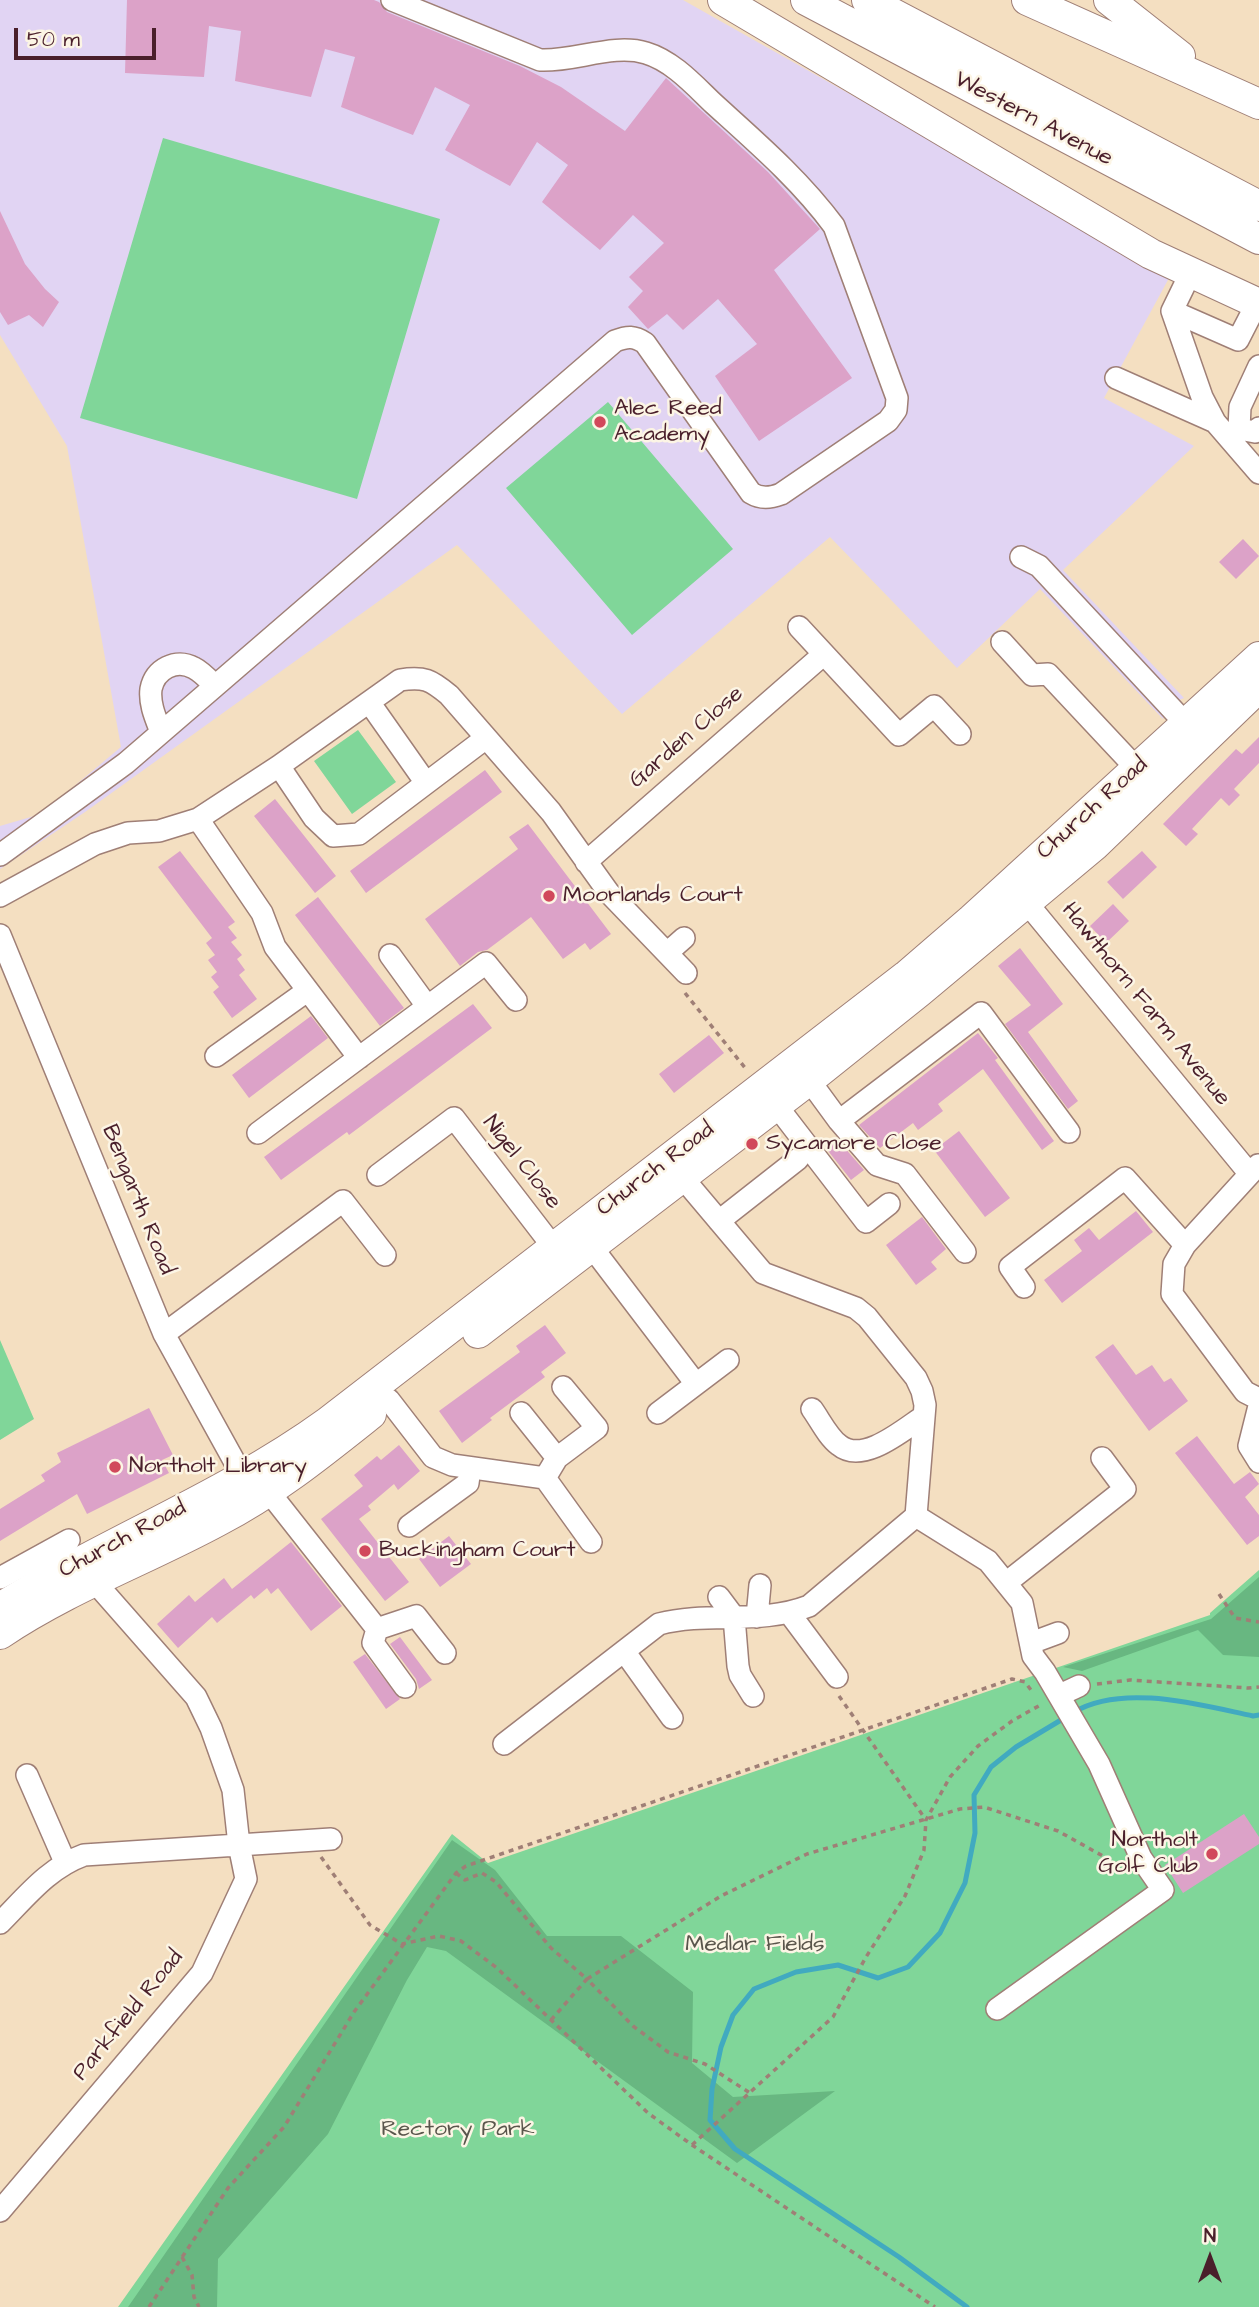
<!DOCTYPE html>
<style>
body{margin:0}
#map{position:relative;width:1259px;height:2307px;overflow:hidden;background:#f4dfc1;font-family:"Architects Daughter",sans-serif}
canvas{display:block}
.north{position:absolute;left:1175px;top:2223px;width:70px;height:70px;-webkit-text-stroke:5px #fcf5e5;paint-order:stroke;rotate:0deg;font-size:19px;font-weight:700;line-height:28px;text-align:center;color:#4a1f2b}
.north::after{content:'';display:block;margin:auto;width:24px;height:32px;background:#4a1f2b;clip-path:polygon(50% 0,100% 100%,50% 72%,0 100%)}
.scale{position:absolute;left:14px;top:28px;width:142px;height:32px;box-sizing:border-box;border:4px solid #4a1f2b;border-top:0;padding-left:9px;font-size:21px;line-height:24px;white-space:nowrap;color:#4a1f2b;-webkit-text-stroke:5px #fcf5e5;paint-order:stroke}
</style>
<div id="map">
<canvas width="1259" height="2307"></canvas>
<div class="north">N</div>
<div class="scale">50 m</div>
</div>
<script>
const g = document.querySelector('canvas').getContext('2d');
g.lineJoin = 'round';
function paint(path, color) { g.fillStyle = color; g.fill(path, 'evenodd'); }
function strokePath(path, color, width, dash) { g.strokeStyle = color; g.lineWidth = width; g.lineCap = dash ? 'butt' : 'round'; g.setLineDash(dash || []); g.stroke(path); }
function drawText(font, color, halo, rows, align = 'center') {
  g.font = font + ' "Architects Daughter",sans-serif'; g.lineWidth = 5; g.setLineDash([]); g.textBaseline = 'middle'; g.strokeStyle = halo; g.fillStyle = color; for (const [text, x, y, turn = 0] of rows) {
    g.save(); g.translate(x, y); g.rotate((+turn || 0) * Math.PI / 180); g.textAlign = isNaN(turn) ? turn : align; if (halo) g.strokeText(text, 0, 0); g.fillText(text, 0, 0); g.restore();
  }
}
paint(new Path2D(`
 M0,0H683L926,137L1169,278L1104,398L1194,446L1063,570L1184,698L1167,705L1163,719L1040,589L957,668L830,537L622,714L457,545L85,812L0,869V826L41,814L121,747L67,446L0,335Z`), '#e1d4f3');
paint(new Path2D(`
 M163,138L440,219L357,499L80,418Z
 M608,402L733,549L632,635L506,488Z
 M358,730L396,782L352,814L314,761Z
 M0,1340L34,1419L0,1440Z
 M1259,1570V2307H118L452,1834L488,1863L1210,1615V1613Z`), '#80d699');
paint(new Path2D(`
 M1259,1577V1657L1223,1655L1198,1630L1082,1671L1063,1667L1211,1619Z
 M452,1840L495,1870L547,1936H621L693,1992L692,2063L733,2097L835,2091L737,2163L446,1951L427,1947L407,1980L328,2134L218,2259L217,2307H128Z`), '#68b781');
strokePath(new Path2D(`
 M1074,1712C1123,1683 1200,1705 1253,1716L1259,1715
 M967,2307L899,2257L735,2149L710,2120L712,2089L721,2047L733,2015L754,1989L796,1972L838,1965L878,1978L908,1967L940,1933L965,1883L975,1833L974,1795L991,1767L1016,1747L1066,1717`), '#41aac0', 5);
paint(new Path2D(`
 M127,0H374L379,2L387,12L520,66L561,87L625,131L666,78L768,172L820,229L774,270L852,378L759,441L715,376L757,344L718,299L683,330L667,314L648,329L628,307L643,291L629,277L664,243L633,215L600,250L542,202L568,165L537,142L510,186L445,150L470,105L435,87L413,135L341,107L355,57L325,49L311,97L235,81L241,31L209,26L204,77L125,73Z
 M0,211L25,264L45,289L59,302L43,327L29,315L8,325L0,312Z
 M1243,539L1259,556L1236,579L1219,562Z
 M1259,737V763L1234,789L1240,795L1229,806L1221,798L1192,829L1198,834L1186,846L1163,824L1236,749L1242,754Z
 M485,770L502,792L366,893L350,871Z
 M275,799L336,876L315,893L254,816Z
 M528,824L611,934L590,950L585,943L563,959L531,917L487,950L478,952L460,966L425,919L518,849L509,837Z
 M180,851L235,922L228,927L237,938L231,942L242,955L237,959L245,970L239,975L257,999L232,1018L213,992L219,987L211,977L217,972L208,960L215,955L206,943L212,938L158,867Z
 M1142,851L1157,867L1123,899L1107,882Z
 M318,897L404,1008L380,1026L295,915Z
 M1113,904L1129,921L1106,943L1090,926Z
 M1020,948L1063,1004L1028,1032L1078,1101L1068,1109L1005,1024L1031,1005L998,966Z
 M473,1004L492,1028L349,1135L347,1132L281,1180L264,1157Z
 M311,1016L328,1038L249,1098L232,1075Z
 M978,1033L998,1058L995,1060L1054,1141L1042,1150L983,1069L938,1104L943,1111L918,1130L913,1123L880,1148L859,1125Z
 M709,1035L724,1053L674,1093L659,1074Z
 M959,1131L1010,1198L985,1217L934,1150Z
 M837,1139L864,1170L851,1180L825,1147Z
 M1136,1211L1153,1232L1062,1303L1044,1280L1082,1251L1074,1240L1089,1228L1099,1240Z
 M922,1217L946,1249L931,1262L937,1269L916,1285L886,1245Z
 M545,1325L566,1353L541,1372L545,1377L490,1418L492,1420L462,1443L439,1411L520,1352L516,1346Z
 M1113,1344L1136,1375L1152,1365L1164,1382L1171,1378L1188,1401L1149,1431L1095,1357Z
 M149,1408L173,1455L162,1460L169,1473L87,1514L77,1494L0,1541V1509L45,1481L41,1475L61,1462L57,1453Z
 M1197,1436L1234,1484L1250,1472L1259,1484L1245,1497L1259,1515V1536L1247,1545L1175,1453Z
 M399,1445L420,1471L398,1490L394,1484L368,1506L371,1510L359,1519L409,1582L385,1601L321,1519L363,1486L354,1475L377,1456L381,1460Z
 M449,1536L471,1564L440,1587L419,1559Z
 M291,1542L342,1606L311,1631L278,1588L271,1594L267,1588L254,1599L251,1595L217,1623L212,1617L178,1648L157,1624L189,1595L195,1602L224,1578L232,1589Z
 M400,1637L432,1680L419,1689L416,1679L390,1644Z
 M365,1654L400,1699L386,1709L353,1662Z
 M1244,1814L1259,1837V1844L1183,1893L1165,1865Z`), '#dca2c8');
const minor = new Path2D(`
 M1191,272L1172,311L1238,340L1257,303
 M1172,311L1202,397L1215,422L1259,473
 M1259,366L1240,407L1239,429L1255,432L1259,428
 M1116,378L1215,422
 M1021,557L1039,566L1186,724
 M799,627L899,735L934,706L960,734
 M1002,642L1032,675L1048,674L1137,769
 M369,702L426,783
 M161,732C156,719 149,704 151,689C155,669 176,658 194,668C202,672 209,680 215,686
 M279,766L314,818L333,836L359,834L486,738
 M198,819L262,913L275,947L359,1058
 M0,855L126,763L615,341C628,336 634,336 645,343L751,493C761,499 770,498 781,494L888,421L896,410L897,398L834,226C800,180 757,143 714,104C695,86 673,61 646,53C613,43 574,62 540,60L392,0
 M586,862L824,654
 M0,896L95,844L128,833L159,831L198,819L279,766L400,680C424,676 431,680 449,695L551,812L609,893L686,973
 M1027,903L1249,1173
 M0,935L164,1334L243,1477
 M667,953L684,938
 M390,955L427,1006
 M216,1056L307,991
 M809,1080L839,1121L877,1165L905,1174L965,1252
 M776,1105L866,1222L889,1204
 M839,1121L981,1013L1069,1132
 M258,1133L486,963L516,1000
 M1258,1165L1185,1245L1174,1264L1172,1294L1245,1392L1259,1399
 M378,1175L454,1118L554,1248
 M719,1221L798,1159
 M591,1246L696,1384
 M1024,1287L1010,1267L1125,1178L1185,1245
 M164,1334L343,1201L385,1255
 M389,1400L433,1457L452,1465L545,1478L591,1542
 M1259,1406L1249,1446L1259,1462
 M812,1409C820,1420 828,1437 839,1445C863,1465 904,1429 924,1416
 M521,1413L557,1458
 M658,1413L728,1360
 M545,1478L557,1458L597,1428L563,1387
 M269,1492L377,1629
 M916,1516L988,1561L1022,1603L1033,1656L1045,1672L1099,1764L1141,1858L1163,1890L997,2009
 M409,1526L468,1483L470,1468
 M0,1578L69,1540
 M1006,1583L1125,1489L1102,1458
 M719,1597L734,1617L738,1666L740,1675L753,1696
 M790,1614L837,1677
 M757,1617L760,1585
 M377,1629L416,1616L445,1653
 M377,1629L373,1643L405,1687
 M1031,1643L1058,1633
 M624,1651L672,1718
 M1064,1693L1079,1686
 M504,1744L659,1624C709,1611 760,1625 809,1606L916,1516L925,1405L922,1391L916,1378L867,1317L856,1308L763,1273L682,1177
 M27,1775L65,1862
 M0,1923C26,1897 48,1868 84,1855L331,1839
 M0,2211L202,1973L246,1879L239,1845L233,1790L211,1728L196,1697L94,1581`);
const highway = new Path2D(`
 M723,0L1151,254L1259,304
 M806,0L1259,239
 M867,0L1259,206
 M1027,0L1259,104
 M1109,0L1180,56
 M478,1333L809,1080L919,992L1095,845L1259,687
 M0,1608C107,1541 226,1496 328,1422L906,976L972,919L1259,657
 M0,1634C68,1588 146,1560 218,1521C274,1492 322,1453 371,1414`);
strokePath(minor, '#9f7f76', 24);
strokePath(highway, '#9f7f76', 32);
strokePath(new Path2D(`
 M685,993L746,1069
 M1219,1594L1235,1618L1259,1622
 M1097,1684L1130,1680L1248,1688L1259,1687
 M839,1696L926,1820
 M321,1857L370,1925L402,1944L439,1936L461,1941L497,1968L648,2113L692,2145L935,2307
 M456,1873L465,1880L482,1873L496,1882L551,1948L587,1979L721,1896L807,1854L960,1809L984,1807L1058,1831L1119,1865L1122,1864
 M551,2020L587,1979L633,2026L668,2052L705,2064L750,2093
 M692,2145L833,2017L866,1957L905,1896L924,1850L926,1820L950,1777L978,1746L1012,1721L1042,1704
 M182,2257L192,2275L194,2297L199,2307
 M149,2307L228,2188L284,2127L354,2012L456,1873L466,1866L1012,1679L1025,1682L1031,1690`), '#9f7f76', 3.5, [5, 5]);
strokePath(minor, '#fff', 21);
strokePath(highway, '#fff', 30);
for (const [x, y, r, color] of [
 [600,422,7,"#d1495b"],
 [549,896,7,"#d1495b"],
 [752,1144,7,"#d1495b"],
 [115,1467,7,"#d1495b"],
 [365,1551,7,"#d1495b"],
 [1212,1854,7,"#d1495b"]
]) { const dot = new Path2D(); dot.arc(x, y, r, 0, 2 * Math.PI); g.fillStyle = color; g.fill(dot); strokePath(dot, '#fcf5e5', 2.5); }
drawText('23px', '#4a1f2b', '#fcf5e5', [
 ["Western Avenue",1033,120,28],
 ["Garden Close",687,738,-41],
 ["Church Road",1093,809,-42],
 ["Hawthorn Farm Avenue",1145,1005,51],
 ["Nigel Close",521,1163,52],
 ["Church Road",656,1170,-37],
 ["Bengarth Road",137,1200,68],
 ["Church Road",123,1540,-28],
 ["Parkfield Road",129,2016,-51]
]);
drawText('23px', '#4a1f2b', '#fcf5e5', [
 ["Alec Reed",614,409],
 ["Academy",614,435],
 ["Moorlands Court",563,896],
 ["Sycamore Close",766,1144],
 ["Northolt Library",129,1467],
 ["Buckingham Court",379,1551],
 ["Northolt",1198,1841,"right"],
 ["Golf Club",1198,1867,"right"]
], 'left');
drawText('23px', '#5a564c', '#fcf5e5', [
 ["Medlar Fields",755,1945],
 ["Rectory Park",458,2130]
]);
</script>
